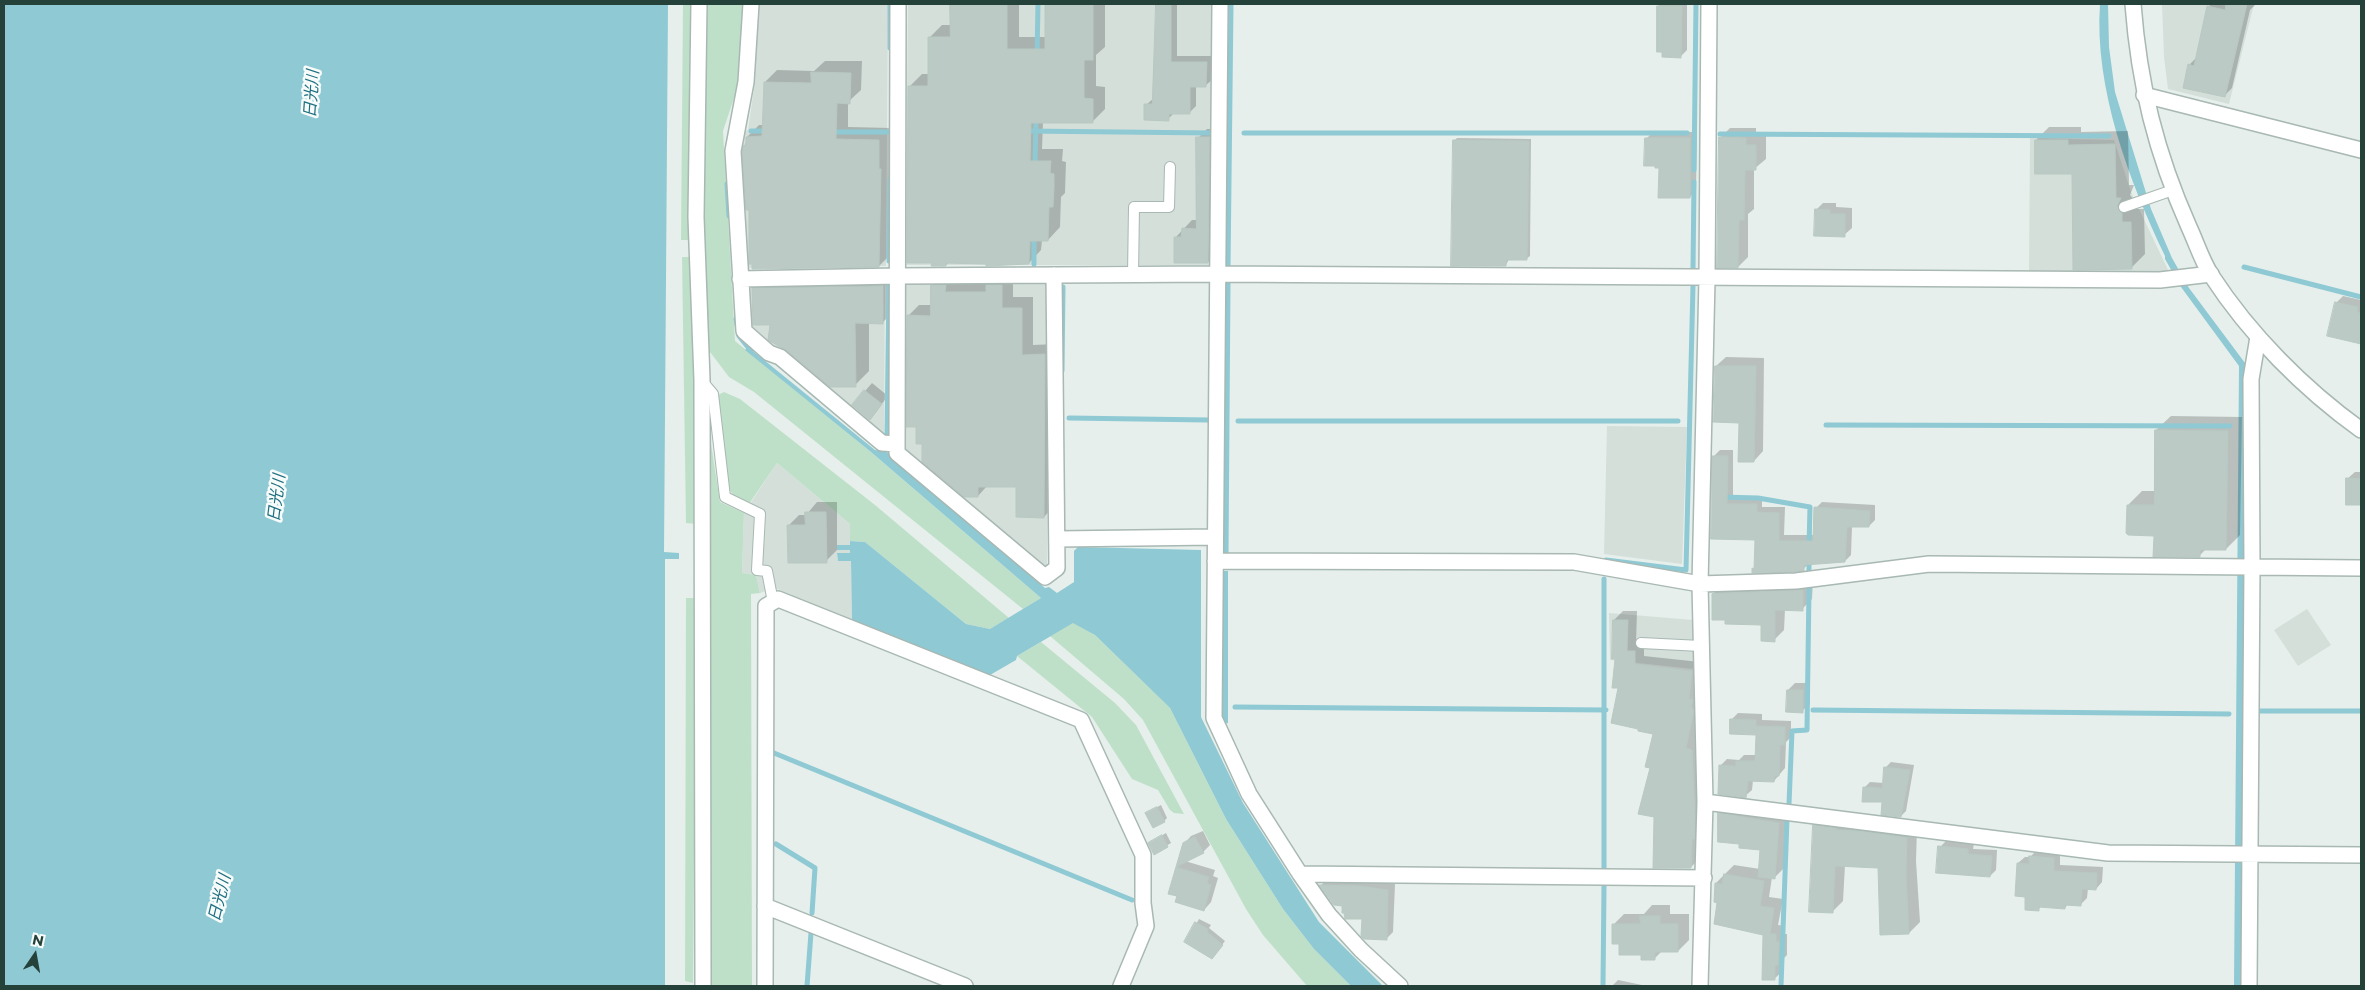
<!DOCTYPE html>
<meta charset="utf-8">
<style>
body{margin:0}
#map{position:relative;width:2365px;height:990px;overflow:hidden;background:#e6efeb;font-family:Montserrat,sans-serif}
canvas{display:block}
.frame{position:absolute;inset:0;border:5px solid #24423a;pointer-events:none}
.north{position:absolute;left:10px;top:930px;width:50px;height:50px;-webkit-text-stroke:4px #f7fbf9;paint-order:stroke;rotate:12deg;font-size:14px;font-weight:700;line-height:20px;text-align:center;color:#24423a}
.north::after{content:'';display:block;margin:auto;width:18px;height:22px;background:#24423a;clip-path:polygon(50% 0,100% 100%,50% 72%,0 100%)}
</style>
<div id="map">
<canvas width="2365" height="990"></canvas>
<div class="frame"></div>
<div class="north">N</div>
</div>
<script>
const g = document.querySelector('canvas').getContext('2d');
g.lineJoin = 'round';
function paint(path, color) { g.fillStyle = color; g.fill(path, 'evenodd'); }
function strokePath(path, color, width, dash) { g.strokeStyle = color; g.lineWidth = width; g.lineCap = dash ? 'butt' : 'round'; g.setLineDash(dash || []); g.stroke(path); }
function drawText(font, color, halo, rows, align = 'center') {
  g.font = font + ' Montserrat,"Noto Sans JP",sans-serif'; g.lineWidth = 5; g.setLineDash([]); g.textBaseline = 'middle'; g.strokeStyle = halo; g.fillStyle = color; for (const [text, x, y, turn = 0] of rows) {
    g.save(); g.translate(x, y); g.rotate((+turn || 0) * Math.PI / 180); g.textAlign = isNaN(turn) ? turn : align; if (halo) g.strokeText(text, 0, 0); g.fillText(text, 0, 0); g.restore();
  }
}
paint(new Path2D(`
 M757,4H888L886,266L745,268L740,132L748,130L755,82Z
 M908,4H1216L1212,265H905Z
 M2162,4H2254L2229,104L2168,89L2164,57Z
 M2030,138L2114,140L2131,192L2169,272H2029Z
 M905,283H1049L1047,566L1045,568L903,451Z
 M885,284L884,435L748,328L746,286Z
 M1607,426L1687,427L1682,564L1604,554Z
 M777,463L850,524V545L837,546L838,550H850V553L837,554L838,561H851L852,620L775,588L760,593L756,575L742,573L744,513Z
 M2307,609L2331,645L2298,666L2274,630Z
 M1609,613L1693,620L1694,669L1610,660Z`), '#d4dfda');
paint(new Path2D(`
 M683,4H693L691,240H681Z
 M707,4H744L741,77L723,131L735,341L871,452L1041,598L1023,609L754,392L729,377L707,348L704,216Z
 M682,257H692L696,524L686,523Z
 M724,392L740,399L875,505L1009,618L990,629L966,624L865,542L850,541V524L777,463L749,504L734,496L729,489L718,395Z
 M707,418L720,502L744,513L742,573L756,575L760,593L751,594L752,986H709Z
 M686,598H696L693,983L685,981Z
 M1074,622L1095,635L1170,708L1226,819L1283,909L1314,949L1351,986H1307L1263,935L1246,909L1143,720L1124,699L1050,636Z
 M1041,642L1115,703L1136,725L1184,814L1174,813L1170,810L1158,790L1132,779L1092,717L1017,656Z`), '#bfe0c8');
paint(new Path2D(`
 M4,4H668L664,552L679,553V559H665V986H4Z
 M2100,4H2108L2109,47L2115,92L2151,209L2172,258L2189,288L2245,363L2241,986H2234L2239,366L2181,287L2165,259V256C2129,181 2094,88 2100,4Z
 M748,347L875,450L887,452L1045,588L1049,587L1057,593L1074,582V551L1078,547L1201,550V717L1243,803L1319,922L1383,986H1351L1314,949L1283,909L1226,819L1170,708L1095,635L1073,623L1017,656L1016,660L990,675L852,620L851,561H838L837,553H850V550H837V545H850V541L865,542L966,624L990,629L1041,598L871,452L745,350Z
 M1222,571H1228V723L1224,724L1221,713Z`), '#8ec9d4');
paint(new Path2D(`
 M951,4H1019V37H1046L1045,4H1105V47L1096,55V86L1105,87V109L1092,122H1043L1042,149H1063L1062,161L1066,162L1065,193L1061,197L1060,227L1048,240H1042L1041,250L1029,263L949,262L946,265L910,86L922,74H929V38L942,25H951Z
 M1157,4H1177V56H1213V79L1206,85H1196V106L1189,113H1174L1168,119L1146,105L1154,98Z
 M1661,4H1687V50L1681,56L1658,6Z
 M2211,4H2256L2250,10L2232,88L2225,95L2189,65L2196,58L2208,7Z
 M825,61H862L861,90L848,102V127L891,128V254L879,266L750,209L745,146L747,137L759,125H764L765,82L777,70L814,71Z
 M2049,127H2081V132L2128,131L2129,185H2134L2130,195L2134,200L2135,209H2144L2145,254L2131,268L2073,173L2036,140Z
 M1730,128H1756V135H1766V159L1754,169V209L1748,214V257L1738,267L1720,138Z
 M1207,129H1218L1217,253L1208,262L1176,237L1192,220H1197L1198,138Z
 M1653,132H1697L1696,190L1690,197L1660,167L1646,139Z
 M1457,138L1531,139L1530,256L1526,259H1509L1506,265L1454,141Z
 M1823,203H1836V207L1852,208V228L1844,235L1816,210Z
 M896,273L897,308L883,322H869V371L855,385L772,324L753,289L768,275Z
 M943,274H1013V297H1033V345L1056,344L1055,505L1044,517L1017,486H987L978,496L923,442L908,316L919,305H931L932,286Z
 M2343,296L2361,300V343L2329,335L2336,303Z
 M1726,357L1764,358L1763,451L1754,461L1740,421L1716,366Z
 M872,383L888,396L870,419L853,405Z
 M2171,416L2242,417L2240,535L2226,549H2206L2199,556L2155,535L2128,505L2142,491H2156V430Z
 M1720,450H1733V499H1762V507H1785L1784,535H1815L1816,508L1822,502L1875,505V520L1869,526H1852L1851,555L1845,561L1810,563L1803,569H1753L1755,567L1756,539L1712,538L1714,456Z
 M2355,472H2361V504L2347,503V479Z
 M817,502H837V550L826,561L788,526L799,515H806Z
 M1813,580L1812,599L1802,609H1785L1784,630L1774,640L1762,624L1726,619L1713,594L1723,584Z
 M1623,611H1637L1636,643H1644V656L1700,662L1702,701L1695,739L1701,741L1700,858L1691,867L1655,816L1651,767L1655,733L1620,687L1614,620Z
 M1795,683H1810V704L1802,711L1788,690Z
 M1738,713L1762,714V720L1791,721V737L1786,742L1785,768L1774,781L1753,780L1752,790L1745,796L1720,766L1727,759L1739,760L1744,755H1756L1757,734L1731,720Z
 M1891,762L1914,765L1906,811L1901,816L1864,788L1870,782L1884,783L1886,767Z
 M1729,804L1788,813L1785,867L1775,877H1772L1769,897L1783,899L1778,925L1785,926V934H1787V955L1784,958V970L1774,979L1764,934L1715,901L1716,883L1734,865L1760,869L1761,849L1740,843L1719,814Z
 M1161,805L1167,818L1164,821L1146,813Z
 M1825,815L1917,828L1916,861L1920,922L1909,933L1879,867L1845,865L1843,901L1832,912L1814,826Z
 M1203,831L1210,845L1203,852L1185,861L1215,870L1213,876L1218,878L1211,902L1204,910L1170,893L1184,844L1191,836Z
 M1166,833L1171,843L1154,853L1149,843Z
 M1946,841L1974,843L1973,849L1997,850L1996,870L1990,876L1940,847Z
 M2037,850L2060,852V865L2103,867L2102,882L2096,889L2088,888L2087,898L2080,905L2068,904L2065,908L2041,906L2038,910L2027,896L2018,863L2025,857H2030Z
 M1328,879H1368L1395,884L1393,932L1386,939L1343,904L1321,885Z
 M1652,905H1670V914H1689V940L1678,951H1662L1654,959L1621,943L1613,925L1624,914H1644Z
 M1199,919L1211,925L1209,928L1225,941L1215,954L1186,942Z
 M1618,980L1642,985V986H1612Z`), '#0003');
strokePath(new Path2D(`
 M890,4V48
 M1037,56L1038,4
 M751,131H768
 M1025,131L1212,133
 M829,132H891
 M1244,133H1687
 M1720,134L2109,136
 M1035,166L1036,117
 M1694,170L1696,4
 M727,184L729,216
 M889,261L890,179
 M1034,264V234
 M1228,267L1231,4
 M2244,267L2361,297
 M1693,269L1694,182
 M736,319L739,336L751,351
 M1062,371L1063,287
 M1069,418L1208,420
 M1238,421H1678
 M1826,425L2230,426
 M887,435L889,284
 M1720,497L1758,498L1810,507L1809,546
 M1226,553L1228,283
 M1606,560L1686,570L1693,285
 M1809,572V560
 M1604,579V869
 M1235,707L1606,710
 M1813,710L2229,714
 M2260,711H2361
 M774,753L1132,900
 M1789,804L1792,731L1807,730L1809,588
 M776,844L815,868L812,913
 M807,986L811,933
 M1603,986L1604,886
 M1781,986L1787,819`), '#8ec9d4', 5);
const building = new Path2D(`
 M950,4H1007V49H1045V4H1093V60H1084V98L1093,99V123H1031L1030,161H1051L1050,173L1054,174V188L1053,207H1049L1048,241H1030L1029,264L986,266V264L946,263V266H931L932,263H907L908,86H928V37H950Z
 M1156,4H1171V62H1207L1206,87H1190V114H1169V121L1144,120V104H1152Z
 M2226,4H2247L2225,97L2183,88L2188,64L2194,66L2207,6L2225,10Z
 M1657,6H1682L1681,58L1662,57V52H1657Z
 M811,72L851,73L850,104L837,103L836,139L879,140V169H881L879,267L752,269V264H749V210H746L742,152L744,145L746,146V137L762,136L764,82L811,83Z
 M1196,137H1210L1208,263H1174V237H1181L1182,228L1196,229Z
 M1719,137L1746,138V145H1756V170H1745L1744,220H1739L1738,268H1717Z
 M1645,138H1690V198H1658L1659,168H1655V166H1644Z
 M1453,140L1529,141L1527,260H1506V266H1451Z
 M2035,140H2068V145L2115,144L2116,198H2121L2117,206L2122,213V222H2131L2132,269L2073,270L2072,174H2035Z
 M1815,209L1830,210V214H1845V237L1814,236Z
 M931,285H946L945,292H986V285H1002V308H1022V355L1045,354L1044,518L1016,517V487H978V497H964L922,462V444H916V427H906L907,315L930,316Z
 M883,286V324L855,323L856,387H830L786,350L768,340L770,325H753L752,288Z
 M2335,302L2358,307L2357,312L2361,313V344L2327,336Z
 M1715,366H1756L1754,462H1738L1739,423L1713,422Z
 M864,390L882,404L870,420L852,405Z
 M2155,430L2228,431L2226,550H2200V557H2153L2154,536L2128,535L2126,533L2127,505H2154Z
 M1712,456H1728L1727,504H1757V512L1779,513V541H1813L1814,507L1870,511L1869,527H1847L1845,562L1804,565V571L1795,572L1752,573V568L1754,569L1755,540L1711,539Z
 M2346,478L2361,479V505H2346Z
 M805,512H826L827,563H788L787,525H805Z
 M1803,590V611L1775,610V642L1761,641V625L1725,624V620H1712V594Z
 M1613,620H1628L1627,651H1635V664L1692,671L1689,699L1693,700L1691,707L1694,710L1686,748L1692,750L1695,817V839H1692L1691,868H1653L1654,817L1638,814L1650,768L1645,767L1653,734L1638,731V729L1611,723L1618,688H1612L1615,659H1612Z
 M1787,690H1803V713L1786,712Z
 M1730,719L1756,720V726L1785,727V745H1780L1779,776H1775L1774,782L1748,781L1746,798L1718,794L1719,765L1736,766V761H1755L1756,735L1730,734Z
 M1884,767L1910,770L1901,817L1881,815L1882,802H1862L1863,787L1882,788Z
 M1157,807L1165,822L1153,828L1145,813Z
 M1718,813L1779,823L1775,879L1758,877L1760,850L1739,848V844L1718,842Z
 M1813,825L1836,828V830L1860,831L1907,838L1906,873L1909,934L1880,935L1878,868L1835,866L1833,913L1809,912Z
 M1162,835L1168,847L1154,855L1148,843Z
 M1195,837L1204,853L1176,867L1209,877L1207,883L1211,885L1204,911L1175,902L1177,896L1168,894L1183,843Z
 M1938,846L1968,849V854L1992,856L1990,877L1936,873Z
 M2029,856L2054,858V871L2097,873L2096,890L2082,889L2081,906L2065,905V909L2039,907V911L2025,910V897L2015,896L2017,863L2029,864Z
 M1724,874L1764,881L1760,906L1774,908L1770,934H1776V942H1779L1778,965H1775V980H1762L1763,935L1714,924L1717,903L1714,902L1715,883L1722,884Z
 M1319,885L1360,886L1388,890L1387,940L1364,939L1361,936L1362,919H1345L1344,913H1342V906L1334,905Z
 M1640,916H1660V924H1678V952H1655V960H1641V955H1619V944H1612V924H1640Z
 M1195,922L1208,929L1207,932L1223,945L1212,959L1184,942Z`);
paint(building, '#bbcac4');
strokePath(building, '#b8c9c2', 1);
const service = new Path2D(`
 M2124,207L2173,190
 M1133,275L1134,207H1169L1170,167
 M702,381L713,394L725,497L760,514L757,570L767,571L773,602
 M1641,643L1701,646`);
const minor = new Path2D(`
 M699,4L696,217L702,380L703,986
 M751,4L746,82L733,151L744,331L769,353L780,357L882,443L897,444
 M898,4L897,453L1045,577L1057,568L1054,275
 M1220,4L1214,718L1249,794L1300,874L1329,915L1361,950L1400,986
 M2144,95L2361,150
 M740,279L898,276L1217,274L2160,280L2211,274
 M1057,539L1215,537
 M1215,561L1574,562L1700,584L1796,581L1929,564L2361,568
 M1705,802L2108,853L2361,855
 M1300,874L1704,878
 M765,906L965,986
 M765,986L766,606L778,599L1081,720L1143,855V903L1146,926L1121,986
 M1700,986L1705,802L1700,584L1707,279L1709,4
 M2249,986L2252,567L2251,379L2258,337`);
const tertiary = new Path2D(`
 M2133,4C2139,84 2156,153 2189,227C2196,242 2202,261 2211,275C2250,335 2304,389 2361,430`);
strokePath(service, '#a8b8b2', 12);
strokePath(minor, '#a8b8b2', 18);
strokePath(tertiary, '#a8b8b2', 18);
strokePath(service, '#fff', 10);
strokePath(minor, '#fff', 15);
strokePath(tertiary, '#fff', 15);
drawText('italic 16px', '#1c6f80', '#f7fbf9', [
 ["日光川",312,94,-86],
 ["日光川",277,498,-83],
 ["日光川",220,898,-76]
]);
</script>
